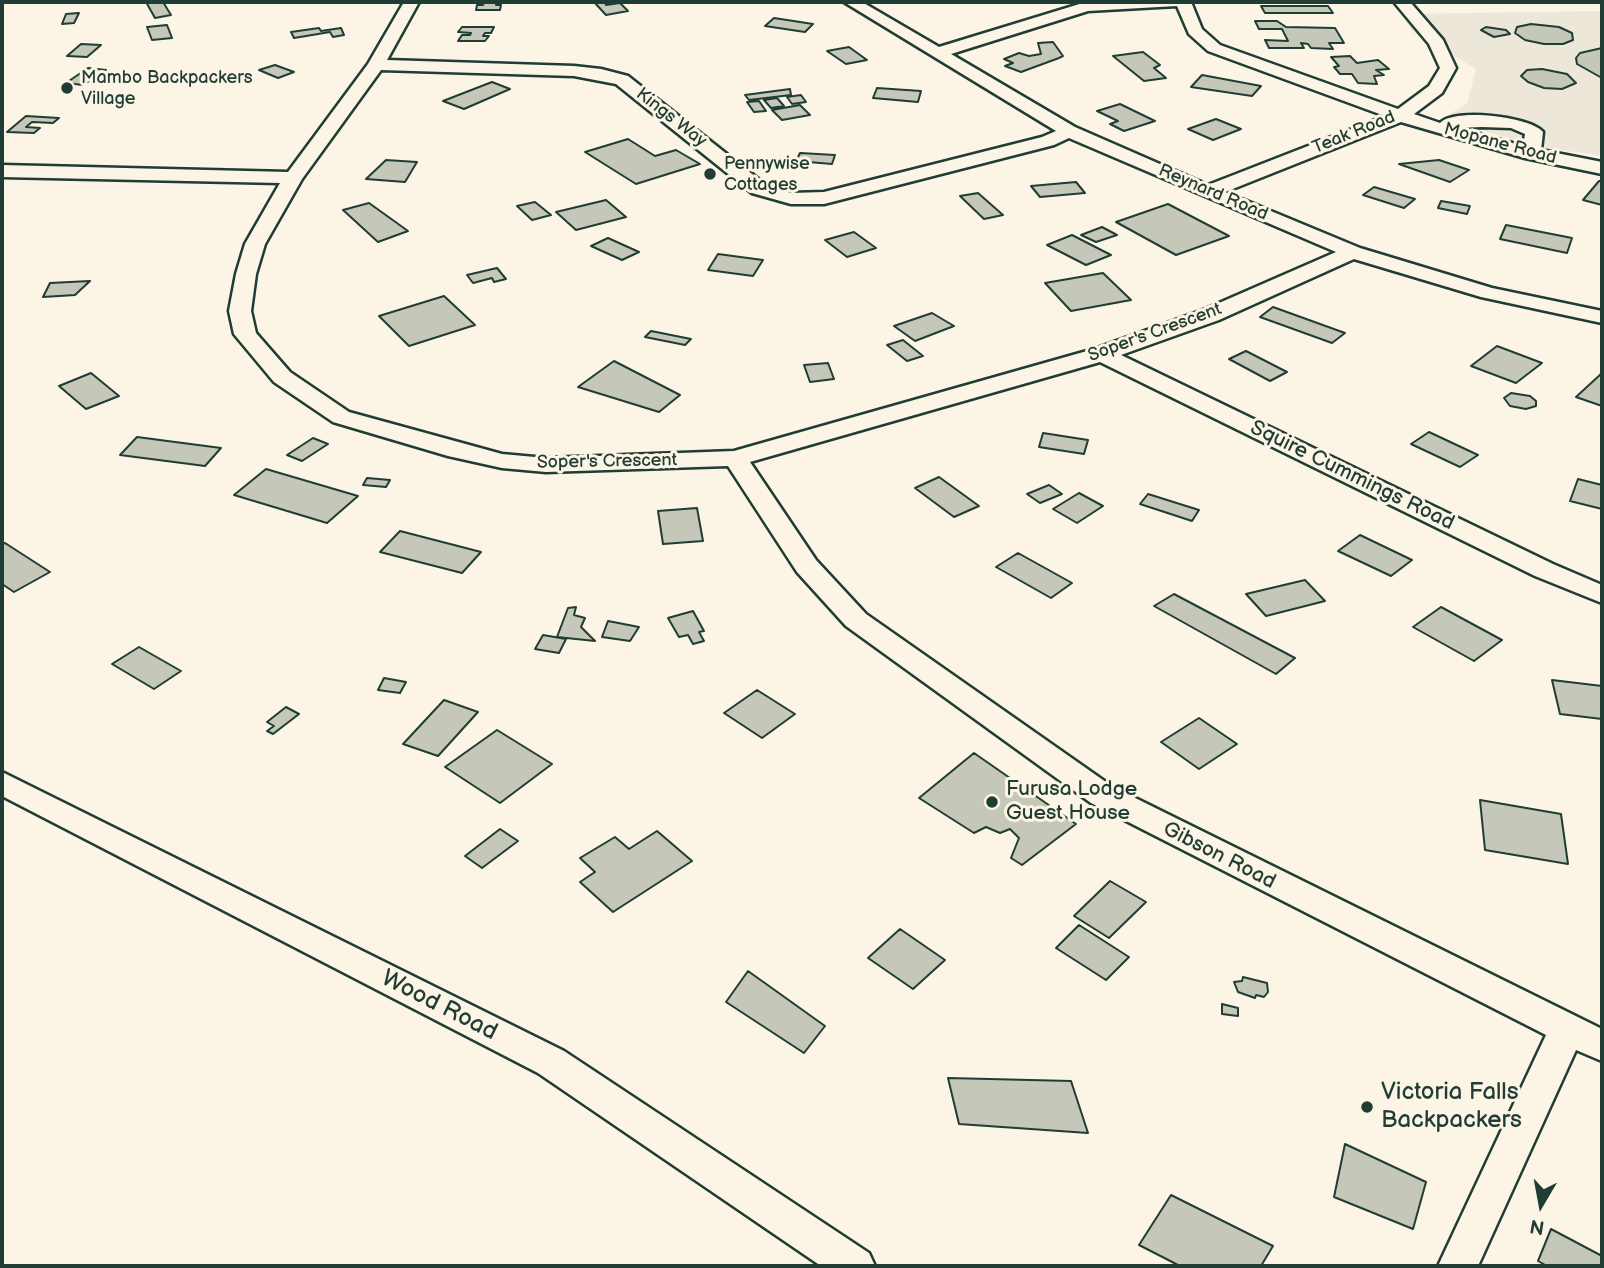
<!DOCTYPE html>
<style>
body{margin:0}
#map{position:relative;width:1604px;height:1268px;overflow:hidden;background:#fcf5e5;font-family:"Balsamiq Sans",sans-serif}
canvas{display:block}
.frame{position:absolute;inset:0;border:4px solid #1f3d34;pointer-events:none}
.north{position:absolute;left:1506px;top:1170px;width:70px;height:70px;-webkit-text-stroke:5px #fcf5e5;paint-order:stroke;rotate:190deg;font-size:19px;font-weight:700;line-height:28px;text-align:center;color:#1f3d34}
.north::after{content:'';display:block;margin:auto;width:24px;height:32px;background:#1f3d34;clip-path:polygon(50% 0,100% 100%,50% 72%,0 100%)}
</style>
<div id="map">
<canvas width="1604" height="1268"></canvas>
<div class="frame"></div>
<div class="north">N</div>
</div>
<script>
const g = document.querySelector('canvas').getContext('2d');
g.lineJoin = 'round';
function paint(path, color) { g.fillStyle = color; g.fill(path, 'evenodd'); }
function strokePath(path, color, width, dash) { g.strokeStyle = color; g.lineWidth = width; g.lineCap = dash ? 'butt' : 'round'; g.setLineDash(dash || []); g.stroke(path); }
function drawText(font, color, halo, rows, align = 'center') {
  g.font = font + ' "Balsamiq Sans",sans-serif'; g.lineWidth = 6; g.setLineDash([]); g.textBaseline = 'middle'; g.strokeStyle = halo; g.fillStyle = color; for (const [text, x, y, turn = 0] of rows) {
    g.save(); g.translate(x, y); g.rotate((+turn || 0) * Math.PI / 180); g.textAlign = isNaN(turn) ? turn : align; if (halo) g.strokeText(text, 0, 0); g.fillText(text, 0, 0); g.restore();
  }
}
paint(new Path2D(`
 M1602,11V156L1540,147L1443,119L1467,103L1476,69L1413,32L1401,14Z`), '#ece7d8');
const building = new Path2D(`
 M146,2H163L171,15L155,18Z
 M484,2H497L496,5H501L500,10H476L477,5H483Z
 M594,2H604L606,5L620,3L628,11L606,15Z
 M1261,6H1328L1333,13H1265Z
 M79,13L74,23L62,24L66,14Z
 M774,18L813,24L805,32L765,26Z
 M1255,21H1277L1286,27L1335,28L1344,43H1329L1333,49L1311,48L1308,44L1301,43L1304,48H1269L1265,40L1288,41L1282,29H1259Z
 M1531,24L1559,27L1572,33L1573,40L1563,44H1544L1525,40L1515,33L1517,27Z
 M167,25L172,38L152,40L147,27Z
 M462,27H494L491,33H485L483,36H489L485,41H458L462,35H470L471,33L458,32Z
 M1486,27L1506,30L1510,34L1494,37L1481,30Z
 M319,28L321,31L341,28L344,35L333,37L330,32L294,38L291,32Z
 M1053,42L1063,56L1059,58L1021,72L1005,66L1013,63L1004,59L1019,53L1029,56L1041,54L1038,43Z
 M81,44L101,45L87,57L67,56Z
 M849,47L867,60L846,64L827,51Z
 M1602,48V78L1577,64L1576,58L1580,53Z
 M1143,52L1160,65L1154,68L1166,78L1144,81L1113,56Z
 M1350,56L1357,63L1378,60L1389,69L1376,70L1384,75L1374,76L1377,84L1358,83L1352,74H1340L1334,67L1339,66L1331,57Z
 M275,65L294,72L278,78L259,70Z
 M88,68L106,70L83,85L66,83Z
 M1542,69L1567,74L1576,83L1562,89L1544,88L1528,82L1521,76L1527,70Z
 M1202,75L1261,86L1252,96L1191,87Z
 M492,82L510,89L464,109L443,101Z
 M877,88L921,91L918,102L873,98Z
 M790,89L791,95L749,100L745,95Z
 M801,95L806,102L792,104L787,97Z
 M777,98L784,106L771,108L764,100Z
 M759,101L766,111L754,112L747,102Z
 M1120,104L1155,121L1124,131L1110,124L1118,121L1097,111Z
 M800,105L810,115L782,120L772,110Z
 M26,116L59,118L53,123L32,122L26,127L40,128L34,133L7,132Z
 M1216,119L1241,129L1213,140L1188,129Z
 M628,139L655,156L676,150L700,164L636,184L585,152Z
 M800,153L835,155L832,164L796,161Z
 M386,160L417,162L405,182L366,179Z
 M1439,160L1469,170L1450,182L1399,164Z
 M1599,181H1602V205L1583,200Z
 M1076,182L1085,193L1040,197L1031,186Z
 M1374,187L1415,199L1404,208L1363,195Z
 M978,193L1003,215L984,219L960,196Z
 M606,200L626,217L576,230L556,212Z
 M1441,201L1470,206L1467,214L1438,208Z
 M535,202L551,215L532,220L517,206Z
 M369,203L408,231L378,242L343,210Z
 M1168,204L1229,236L1176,255L1116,222Z
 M1506,225L1572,238L1567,253L1500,239Z
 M1102,227L1117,235L1096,242L1081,235Z
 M854,232L876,248L847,257L825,240Z
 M1072,235L1111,255L1086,265L1047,245Z
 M608,238L639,252L622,260L591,246Z
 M718,254L763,260L753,276L708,270Z
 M497,268L506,279L494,282L492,278L473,283L467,275Z
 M1103,273L1131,300L1071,311L1045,283Z
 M90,281L75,295L43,297L50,283Z
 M444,296L475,325L409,346L379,316Z
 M1273,307L1345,333L1332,343L1260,317Z
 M932,313L954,326L915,341L894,326Z
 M651,331L691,339L685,345L645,337Z
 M903,340L923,356L907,361L887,345Z
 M1497,346L1542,363L1516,383L1471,366Z
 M1246,351L1287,372L1270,381L1229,359Z
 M614,361L680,395L659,412L578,387Z
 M828,363L834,379L810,382L804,365Z
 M91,373L119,396L86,409L59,386Z
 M1602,373V406L1576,397Z
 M1511,393L1530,396L1536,401V406L1526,409L1510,406L1504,398Z
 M1429,432L1478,455L1460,467L1411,444Z
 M1043,433L1088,440L1084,454L1039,447Z
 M137,437L221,448L205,466L120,455Z
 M313,438L328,444L302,461L287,455Z
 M266,469L358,496L327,523L234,495Z
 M939,477L979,506L954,517L915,488Z
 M367,478L390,480L386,487L363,485Z
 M1578,479L1602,485V509L1570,501Z
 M1049,485L1062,494L1040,503L1027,494Z
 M1079,493L1103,506L1077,523L1053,509Z
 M1148,494L1199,510L1192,521L1140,504Z
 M697,508L703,541L663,544L658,511Z
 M400,531L481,552L462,573L380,552Z
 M1360,535L1412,560L1391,576L1338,551Z
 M5,543L50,572L14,592L2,584V544Z
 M1018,553L1072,583L1051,598L996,567Z
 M1305,580L1325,601L1266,616L1246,594Z
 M1174,594L1295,658L1276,674L1154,606Z
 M576,607L574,615L585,618L581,627L595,641L557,637L568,608Z
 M1441,607L1502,640L1474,661L1413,627Z
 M693,611L704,631L699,632L704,641L693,644L688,635L679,637L668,618Z
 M608,621L639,627L630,641L602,637Z
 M543,635L566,639L559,653L535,649Z
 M139,647L181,671L154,689L112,664Z
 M384,678L406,682L400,693L378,690Z
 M1552,680L1602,686V719L1560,714Z
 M757,690L795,714L762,738L724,713Z
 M444,700L478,712L438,756L403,744Z
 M286,707L299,714L273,734L267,731L274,726L267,722Z
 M1199,718L1237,744L1199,769L1161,742Z
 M497,730L552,764L500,803L445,767Z
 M974,753L1076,824L1022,865L1011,858L1019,838L1010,829L1000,833L986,827L974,833L919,798Z
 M1480,800L1561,814L1568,864L1485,850Z
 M500,829L518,841L482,868L465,856Z
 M657,831L692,861L613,912L580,882L595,872L580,858L615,837L629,849Z
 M1110,881L1146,902L1109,938L1074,916Z
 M1079,925L1129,957L1106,980L1056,948Z
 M900,929L945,960L913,989L868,958Z
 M748,971L825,1026L804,1053L726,1002Z
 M1243,977L1267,983L1268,992L1264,997L1256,995L1255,998L1238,992L1234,982L1242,981Z
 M1222,1004L1238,1008V1016L1222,1014Z
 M948,1078L1071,1081L1088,1133L959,1124Z
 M1345,1144L1426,1182L1413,1229L1334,1197Z
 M1171,1195L1273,1246L1261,1266H1180L1139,1245Z
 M1551,1229L1602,1256V1266H1547L1538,1261Z`);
paint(building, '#c5c7b9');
strokePath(building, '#1f3d34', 2);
const minor = new Path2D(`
 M404,2H419L387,60L574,66L601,69L628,76L766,185L791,193L824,192L1042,137L1056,131L844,2H862L939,47L1086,2H1191L1202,29L1220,45L1398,109L1429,86L1440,68L1429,44L1394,2H1410L1443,40L1456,68L1442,93L1414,114L1440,123C1454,108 1529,116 1543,132L1541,150L1602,162V174L1525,158L1401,122L1225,192L1360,248L1492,288L1602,311V323L1481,297L1354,259L1219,320L1121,355L1553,564L1602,585V603L1535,576L1100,362L750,462L816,560L866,614L1113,787L1602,1029V1061L1576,1050L1478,1266H1438L1546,1035L1091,803L846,626L797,572L728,466L546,472L502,468L448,456L333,422L274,382L234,334L229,311L236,274L245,244L280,183L2,177V165L288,172L368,64ZM1177,6L1189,34L1208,51L1385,116L1208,185L1075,127L951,54L1088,11ZM381,70L574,76L616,84L752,193L791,204H824L1054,145L1069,138L1336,252L1203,310L1094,349L734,451L546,458L502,454L349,412L290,372L256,333L251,311L256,274L265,244L302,179ZM1482,127L1511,128L1525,134L1523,146L1458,128Z
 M2,772L564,1051L869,1253L875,1266H821L538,1073L2,796Z`);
strokePath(minor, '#1f3d34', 5);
paint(minor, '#fcf5e5');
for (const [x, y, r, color] of [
 [67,88,7,"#1f3d34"],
 [710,174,7,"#1f3d34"],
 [992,802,7,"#1f3d34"],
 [1367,1107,7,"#1f3d34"]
]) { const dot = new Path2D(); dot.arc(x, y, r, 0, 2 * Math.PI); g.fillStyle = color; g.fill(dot); strokePath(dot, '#fcf5e5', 2.5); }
drawText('18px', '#1f3d34', '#fcf5e5', [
 ["Mambo Backpackers",81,78],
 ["Village",81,99],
 ["Pennywise",724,164],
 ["Cottages",724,185]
], 'left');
drawText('18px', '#1f3d34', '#fcf5e5', [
 ["Kings Way",671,118,38],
 ["Teak Road",1354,133,-22],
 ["Mopane Road",1500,144,15],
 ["Reynard Road",1213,193,23],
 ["Soper's Crescent",1155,333,-20],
 ["Soper's Crescent",607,462,-1]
]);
drawText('21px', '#1f3d34', '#fcf5e5', [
 ["Squire Cummings Road",1352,476,26],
 ["Gibson Road",1219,856,27]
]);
drawText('21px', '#1f3d34', '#fcf5e5', [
 ["Furusa Lodge",1006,790],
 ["Guest House",1006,814]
], 'left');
drawText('24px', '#1f3d34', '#fcf5e5', [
 ["Wood Road",439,1006,27]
]);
drawText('24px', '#1f3d34', '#fcf5e5', [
 ["Victoria Falls",1381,1093],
 ["Backpackers",1381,1121]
], 'left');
</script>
